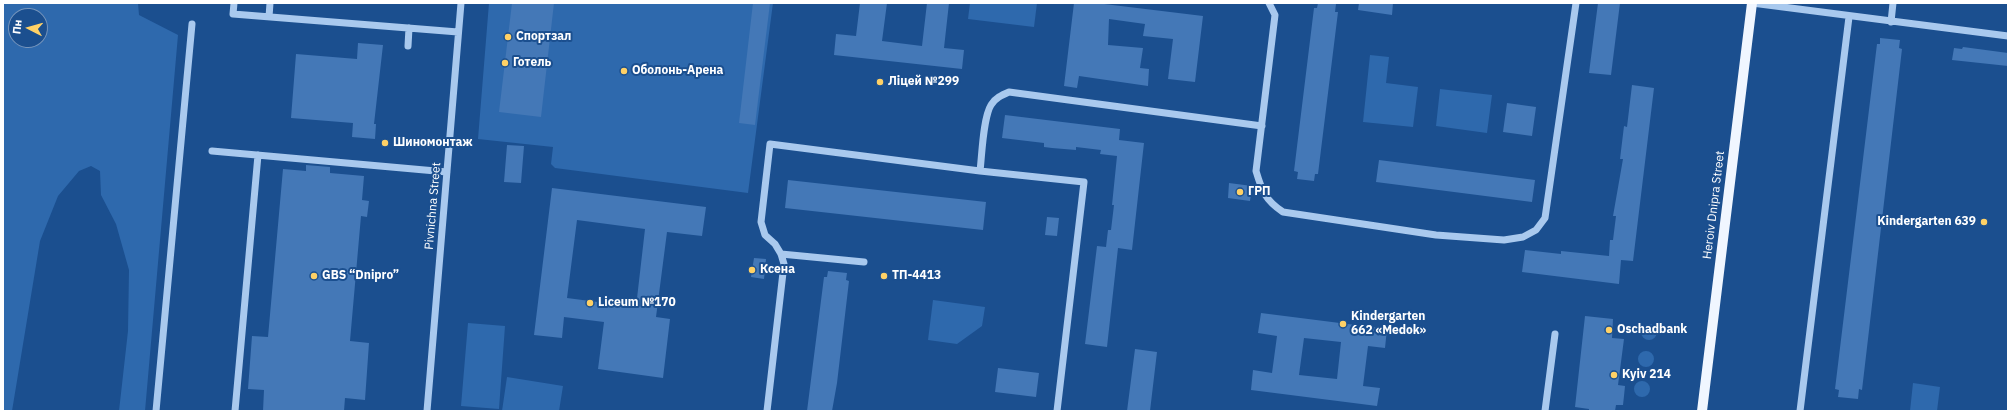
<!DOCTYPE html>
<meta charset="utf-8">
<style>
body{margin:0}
#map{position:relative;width:2011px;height:414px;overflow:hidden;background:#1b4f8f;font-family:"IBM Plex Sans",sans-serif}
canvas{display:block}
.frame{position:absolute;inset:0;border:4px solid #fff;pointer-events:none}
.north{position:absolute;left:8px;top:8px;width:40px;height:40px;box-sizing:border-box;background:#1b4f8f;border:1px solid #7695bc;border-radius:50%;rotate:276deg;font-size:11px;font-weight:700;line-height:16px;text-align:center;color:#fff}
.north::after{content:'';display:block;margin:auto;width:14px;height:18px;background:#ffd166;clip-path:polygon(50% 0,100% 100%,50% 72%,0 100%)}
</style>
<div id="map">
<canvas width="2011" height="414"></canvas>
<div class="frame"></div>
<div class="north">Пн</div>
</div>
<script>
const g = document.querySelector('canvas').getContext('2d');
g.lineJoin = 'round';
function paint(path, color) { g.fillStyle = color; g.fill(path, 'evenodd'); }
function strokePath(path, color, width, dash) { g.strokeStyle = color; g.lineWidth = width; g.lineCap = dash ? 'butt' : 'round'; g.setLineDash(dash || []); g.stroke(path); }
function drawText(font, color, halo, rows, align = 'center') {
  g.font = font + ' "IBM Plex Sans",sans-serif'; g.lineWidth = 4; g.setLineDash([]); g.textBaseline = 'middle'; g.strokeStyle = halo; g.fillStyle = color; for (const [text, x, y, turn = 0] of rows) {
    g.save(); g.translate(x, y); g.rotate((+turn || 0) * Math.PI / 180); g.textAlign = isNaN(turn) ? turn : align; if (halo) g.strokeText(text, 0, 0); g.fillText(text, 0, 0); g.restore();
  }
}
paint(new Path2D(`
 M3,3H138L139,15L178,35L145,411H119L128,331L129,270L116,224L101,195L100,171L91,166L79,171L58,196L40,241L12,411H3ZM16,16H40V40H16Z
 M489,3H773L748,193L555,168L551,164L553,147L478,139Z
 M970,3H1037L1034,27L968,19Z
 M1370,55L1389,57L1386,83L1418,87L1413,127L1363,122Z
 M1440,89L1492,95L1487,133L1436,126Z
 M933,300L985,307L982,326L957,344L928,340Z
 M468,323L505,326L499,409L461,406Z
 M1641 332a8 8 0 1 1 16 0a8 8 0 1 1-16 0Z
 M1638 359a8 8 0 1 1 16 0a8 8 0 1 1-16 0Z
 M507,377L563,386L559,411H502Z
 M1634 389a8 8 0 1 1 16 0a8 8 0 1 1-16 0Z
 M1913,383L1940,387L1937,411H1910Z`), '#2e69ad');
paint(new Path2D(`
 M512,3H554L541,117L499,112Z
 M753,3H770L755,125L739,123Z
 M860,3H887L882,41L922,46L927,3H949L944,48L964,50L962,69L834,55L836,34L856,36Z
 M1074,3H1096L1203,16L1195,82L1168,79L1173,39L1143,36L1145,24L1109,19L1108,45L1143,48L1140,68L1149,69L1148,86L1079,76L1077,88L1064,86Z
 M1318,3L1336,4L1335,12H1338L1318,174H1315L1314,181L1297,179L1298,172L1294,171L1314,8H1317Z
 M1359,3H1393L1392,15L1358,10Z
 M1598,3H1620L1611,75L1589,73Z
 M1880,38L1900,40L1899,48L1902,49L1862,390L1859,389L1858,399L1838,397L1839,390L1835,389L1877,44H1880Z
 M358,43L383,45L374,124H376L375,139L352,137L353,123L291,118L296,54L357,59Z
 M1963,47L2008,53V66L1952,60L1954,48L1962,49Z
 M1632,85L1654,88L1633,261L1621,260L1619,284L1522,272L1525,250L1561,254V251L1609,256L1610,240H1613L1616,216H1613L1623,159H1620L1624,126L1627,127Z
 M1507,103L1536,107L1532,136L1503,132Z
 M1005,115L1120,129L1119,140L1144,143L1132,250L1118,248L1107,347L1085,344L1097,246L1106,247L1108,230H1111L1114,205H1112L1117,156L1100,154L1101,150L1076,147V150L1052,148L1044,147V143L1002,138Z
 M507,145L524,146L521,183L504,182Z
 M1379,160L1535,180L1532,202L1376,182Z
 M306,165L330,167V173L364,176L362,200L369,201L367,217L361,216L350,341L369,343L365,400L345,398L344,411H263L264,390L248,389L252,336L268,337L283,169L306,171Z
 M788,180L986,202L983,230L785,208Z
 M1229,183L1252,186L1250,201L1228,198Z
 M552,188L706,207L702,236L667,232L656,317L670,319L663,378L598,369L604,322L564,317L562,338L534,335ZM577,220L645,229L636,307L567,298Z
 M1047,217L1059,218L1057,236L1045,235Z
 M754,258L766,259L764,279L751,277Z
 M828,271L847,273L846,280L849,281L837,383L832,411H807L824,277H827Z
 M1261,313L1387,329L1385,348L1368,346L1363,386L1380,388L1377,406L1251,390L1253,370L1272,373L1277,336L1258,333ZM1304,338L1341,342L1337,379L1299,375Z
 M1585,316L1613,319L1612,338L1624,339L1618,385L1625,386L1624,396L1623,405H1616L1615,411H1589V409L1575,407Z
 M1135,349L1157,352L1150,411H1127Z
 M998,368L1039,373L1036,397L995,392Z`), '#4478b7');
strokePath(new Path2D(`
 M234,3L233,14L458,32
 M1269,3L1275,15L1256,171C1262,191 1265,200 1283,212L1436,235L1504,240L1523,237L1536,230L1545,218L1576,3
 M1752,3L2008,36
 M269,17L270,3
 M1891,22L1893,3
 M408,46L409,28
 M212,151L447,172
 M980,171C982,155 983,118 991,105C995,98 1002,95 1009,92L1262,126
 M781,254L864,262
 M156,411L192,24
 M235,411L258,155
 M427,411L461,3
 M767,411L784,264L781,254L775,244L765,235L761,222L770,144L980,171L1084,182L1057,411
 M1545,411L1555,334
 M1800,411L1849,17`), '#a9c9ee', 7);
strokePath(new Path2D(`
 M1702,411L1752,3`), '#f0f6ff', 10);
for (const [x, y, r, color] of [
 [508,37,4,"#ffd166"],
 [505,63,4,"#ffd166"],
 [624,71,4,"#ffd166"],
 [880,82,4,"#ffd166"],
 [385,143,4,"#ffd166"],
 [1240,192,4,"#ffd166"],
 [1984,222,4,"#ffd166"],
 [752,270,4,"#ffd166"],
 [314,276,4,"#ffd166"],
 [884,276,4,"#ffd166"],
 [590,303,4,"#ffd166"],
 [1343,324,4,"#ffd166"],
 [1609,330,4,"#ffd166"],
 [1614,375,4,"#ffd166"]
]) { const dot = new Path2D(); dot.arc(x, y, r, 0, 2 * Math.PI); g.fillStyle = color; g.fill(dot); strokePath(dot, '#1b4f8f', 1.5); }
drawText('bold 12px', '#fff', '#1b4f8f', [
 ["Спортзал",516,37],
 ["Готель",513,63],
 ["Оболонь-Арена",632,71],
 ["Ліцей №299",888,82],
 ["Шиномонтаж",393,143],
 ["ГРП",1248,192],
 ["Kindergarten 639",1976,222,"right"],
 ["Ксена",760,270],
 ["GBS “Dnipro”",322,276],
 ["ТП-4413",892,276],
 ["Liceum №170",598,303],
 ["Kindergarten",1351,317],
 ["662 «Medok»",1351,331],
 ["Oschadbank",1617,330],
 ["Kyiv 214",1622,375]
], 'left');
drawText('12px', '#fff', '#1b4f8f', [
 ["Heroiv Dnipra Street",1714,205,-83],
 ["Pivnichna Street",433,206,-85]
]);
</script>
